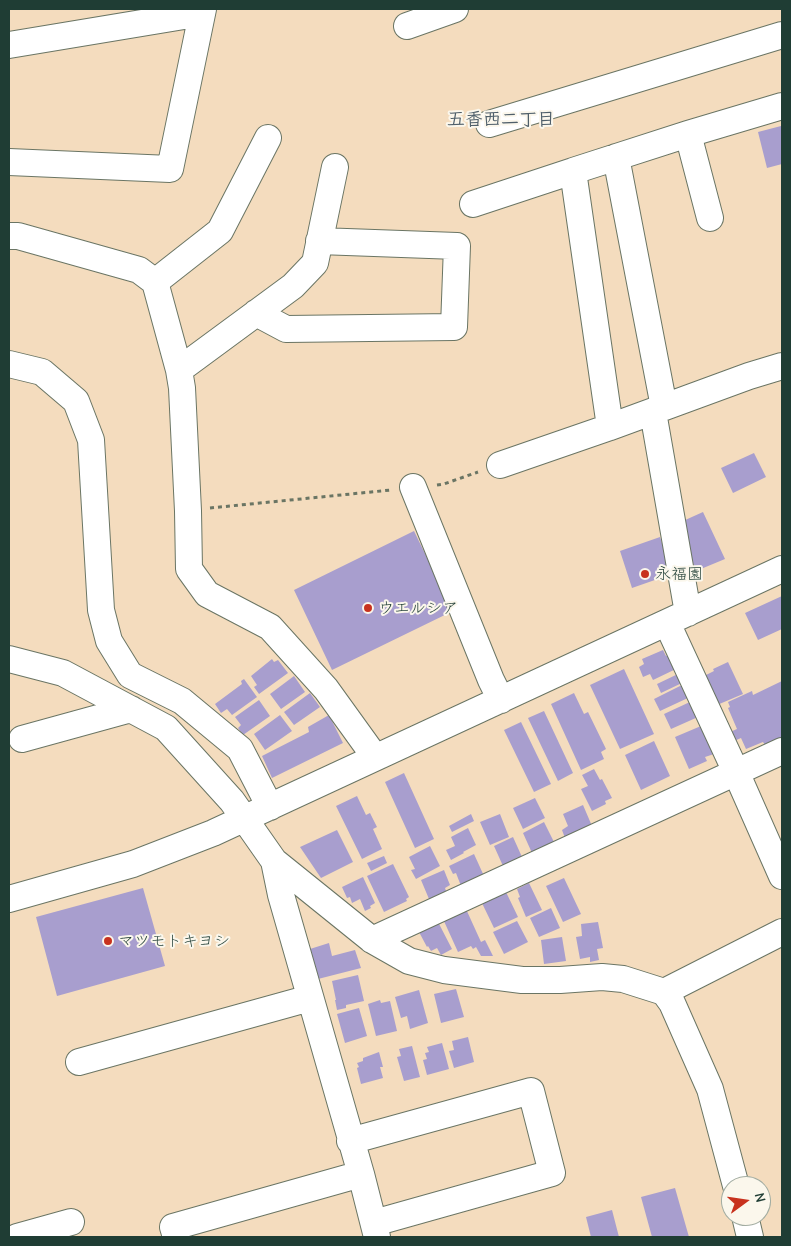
<!DOCTYPE html>
<meta charset="utf-8">
<style>
body{margin:0}
#map{position:relative;width:791px;height:1246px;overflow:hidden;background:#f4dcbe;font-family:"Comic Neue",sans-serif}
canvas{display:block}
.frame{position:absolute;inset:0;border:10px solid #1f3d34;pointer-events:none}
.north{position:absolute;left:721px;top:1176px;width:50px;height:50px;box-sizing:border-box;background:#fbf7ec;border:1px solid #a3ada2;border-radius:50%;rotate:76deg;font-size:14px;font-weight:700;line-height:20px;text-align:center;color:#1f3d34}
.north::after{content:'';display:block;margin:auto;width:18px;height:22px;background:#c8321e;clip-path:polygon(50% 0,100% 100%,50% 72%,0 100%)}
</style>
<div id="map">
<canvas width="791" height="1246"></canvas>
<div class="frame"></div>
<div class="north">N</div>
</div>
<script>
const g = document.querySelector('canvas').getContext('2d');
g.lineJoin = 'round';
function paint(path, color) { g.fillStyle = color; g.fill(path, 'evenodd'); }
function strokePath(path, color, width, dash) { g.strokeStyle = color; g.lineWidth = width; g.lineCap = dash ? 'butt' : 'round'; g.setLineDash(dash || []); g.stroke(path); }
function drawText(font, color, halo, rows, align = 'center') {
  g.font = font + ' "Comic Neue","Klee One",sans-serif'; g.lineWidth = 4; g.setLineDash([]); g.textBaseline = 'middle'; g.strokeStyle = halo; g.fillStyle = color; for (const [text, x, y, turn = 0] of rows) {
    g.save(); g.translate(x, y); g.rotate((+turn || 0) * Math.PI / 180); g.textAlign = isNaN(turn) ? turn : align; if (halo) g.strokeText(text, 0, 0); g.fillText(text, 0, 0); g.restore();
  }
}
paint(new Path2D(`
 M781,126L782,131V164L767,168L758,132Z
 M754,453L766,477L733,493L721,468Z
 M703,512L725,559L696,571L688,550L683,521Z
 M414,531L453,611L332,670L294,590Z
 M660,537L672,574L632,588L620,551Z
 M782,596V629L758,640L745,613Z
 M663,650L666,656L672,654L678,668L653,680L650,674L643,677L639,667L644,664L642,659Z
 M272,659L274,662L278,660L288,673L259,694L254,687L257,685L251,676Z
 M728,662L743,694L717,705L704,676L714,671L713,669Z
 M624,669L654,734L620,749L590,685Z
 M680,673L684,682L661,693L657,684Z
 M294,676L305,692L281,709L270,694Z
 M244,679L257,697L232,715L227,709L221,713L215,704L242,684L241,681Z
 M782,681V738L765,745L763,742L746,749L741,738L734,741L730,732L737,729L728,708L730,707L728,702L752,691L753,695Z
 M684,684L690,697L660,711L654,699Z
 M310,693L320,707L294,725L284,712Z
 M574,693L584,714L588,712L606,749L601,752L604,759L581,770L551,704Z
 M259,700L270,716L243,735L238,728L241,725L235,717Z
 M692,701L698,717L671,729L664,714Z
 M544,711L573,773L558,781L528,718Z
 M280,715L292,731L265,750L254,734Z
 M329,715L343,743L272,778L262,756L309,732L308,727Z
 M521,722L551,784L534,792L504,730Z
 M701,726L714,754L705,757L707,761L689,769L675,737Z
 M654,741L670,776L641,790L625,755Z
 M594,769L600,780L602,779L612,798L605,801L606,804L592,811L581,789L588,786L582,775Z
 M404,773L434,839L415,848L385,782Z
 M357,796L366,815L370,813L377,827L373,829L382,849L362,859L336,806Z
 M535,798L545,818L523,829L513,808Z
 M583,805L592,826L565,838L562,830L568,826L563,814Z
 M471,814L474,821L452,832L449,826Z
 M500,814L509,837L490,845L480,822Z
 M544,822L554,842L532,853L523,833Z
 M468,828L476,845L463,852L464,853L451,860L446,850L455,846L451,837Z
 M337,830L353,862L321,878L300,847Z
 M513,837L522,857L503,866L494,846Z
 M430,846L440,866L416,879L411,870L415,869L409,857Z
 M474,854L484,876L461,886L456,873L453,874L449,866Z
 M384,856L387,863L371,871L367,863Z
 M393,864L409,897L406,899L407,901L384,912L367,876Z
 M444,870L450,885L445,888L446,891L429,899L421,880Z
 M363,877L375,903L370,906L371,908L365,911L360,899L352,903L350,897L347,898L342,887Z
 M564,878L581,914L563,922L546,886Z
 M529,883L542,910L526,917L518,898L520,897L517,889Z
 M143,888L165,966L57,996L36,917Z
 M506,892L518,917L494,928L481,901L496,893L498,897Z
 M551,908L560,928L539,937L530,918Z
 M466,909L481,942L485,940L493,956H481L476,947L473,949L471,946L458,952L443,919Z
 M437,920L452,949L441,955L437,948L431,951L428,946L427,947L419,932Z
 M517,921L528,942L504,954L493,932Z
 M598,922L603,948L597,949L599,960L590,962V957L580,959L576,937L582,936L581,924Z
 M562,937L566,961L544,964L541,940Z
 M329,943L332,956L355,950L361,968L318,979L310,949Z
 M358,975L364,1001L346,1005V1008L337,1010L335,1000H336L332,981Z
 M456,989L464,1017L441,1023L434,994Z
 M419,990L428,1023L410,1029L407,1016L401,1018L395,997Z
 M380,1000L381,1003L390,1001L397,1031L376,1036L368,1004Z
 M359,1008L367,1036L345,1043L337,1014Z
 M468,1037L474,1062L454,1068L449,1051L454,1050L452,1041Z
 M442,1043L449,1069L427,1075L423,1060L427,1059L425,1053L429,1052L427,1047Z
 M412,1046L420,1077L404,1081L397,1057L401,1056L399,1049Z
 M379,1052L383,1067H380L383,1078L361,1084L357,1068L359,1067L357,1063L363,1061V1058Z
 M675,1188L689,1237H652L641,1197Z
 M612,1210L619,1237H591L586,1217Z`), '#a89ece');
const minor = new Path2D(`
 M407,26L455,9
 M9,45L202,13
 M782,106L688,134L573,171L610,427L749,376L782,366
 M489,124L782,35
 M688,134L710,218
 M616,157L664,407
 M9,162L170,169L203,9
 M473,204L573,171
 M9,236H18L139,270L155,282L179,370L182,388L188,511L189,569L207,594L270,627L326,689L375,757
 M155,282L220,231L268,138
 M256,313L286,329L454,327L457,246L319,241
 M9,364L42,372L76,401L91,440L101,610L109,641L130,675L182,701L240,749L270,807
 M179,370L293,286L315,263L335,167
 M653,412L688,613
 M500,465L610,427
 M413,487L491,680L501,700
 M667,623L736,772L782,876
 M9,659L63,673L166,728L232,801L274,861L372,940L409,961L444,970L522,980H560L602,977L623,979L664,992L672,1003L710,1089L736,1186
 M22,739L131,709
 M274,861L281,895L361,1174L377,1237
 M9,899L133,864L213,833L782,569
 M372,940L782,751
 M664,992L782,932
 M79,1062L310,998
 M350,1141L531,1091L552,1173L374,1223
 M745,1216L750,1237
 M17,1237L71,1222
 M176,1237L173,1227L361,1174`);
strokePath(minor, '#6a7564', 28);
strokePath(new Path2D(`
 M437,485L444,484L478,472
 M210,508L391,490`), '#6a7564', 3, [4, 4]);
strokePath(minor, '#fff', 26);
for (const [x, y, r, color] of [
 [645,574,5,"#c8321e"],
 [368,608,5,"#c8321e"],
 [108,941,5,"#c8321e"]
]) { const dot = new Path2D(); dot.arc(x, y, r, 0, 2 * Math.PI); g.fillStyle = color; g.fill(dot); strokePath(dot, '#fbf7ec', 2); }
drawText('16px', '#1f3d34', '#fbf7ec', [
 ["永福園",655,574],
 ["ウエルシア",378,608],
 ["マツモトキヨシ",118,941]
], 'left');
drawText('bold 18px', '#4f5f6a', '#fbf7ec', [
 ["五香西二丁目",501,120]
]);
</script>
